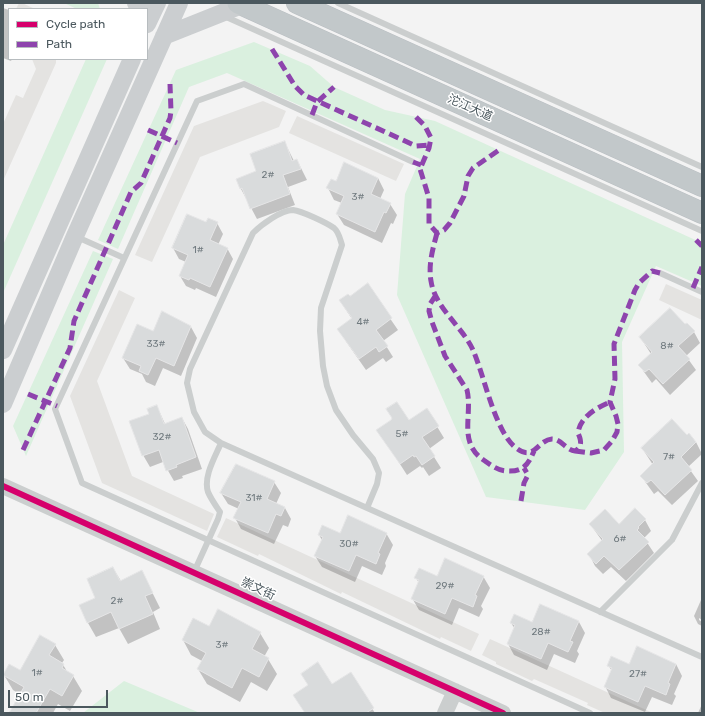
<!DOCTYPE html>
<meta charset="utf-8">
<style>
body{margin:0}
#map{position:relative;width:705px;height:716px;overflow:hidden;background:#f3f3f3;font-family:Rubik,sans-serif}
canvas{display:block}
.frame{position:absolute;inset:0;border:4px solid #4b585e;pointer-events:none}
.legend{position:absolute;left:8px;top:8px;width:140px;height:52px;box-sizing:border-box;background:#fff;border:1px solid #b7bcbf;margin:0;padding:5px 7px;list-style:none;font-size:12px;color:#4b585e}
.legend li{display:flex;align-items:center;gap:8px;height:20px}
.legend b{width:20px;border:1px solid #b7bcbf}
.scale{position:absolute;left:8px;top:690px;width:100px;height:18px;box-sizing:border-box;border:2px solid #4b585e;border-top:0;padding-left:5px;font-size:12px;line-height:14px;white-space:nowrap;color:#4b585e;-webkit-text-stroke:3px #fff;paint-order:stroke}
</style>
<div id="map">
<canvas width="705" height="716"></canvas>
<div class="frame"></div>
<ul class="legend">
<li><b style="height:5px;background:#d6006c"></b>Cycle path</li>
<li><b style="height:5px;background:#8e44ad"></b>Path</li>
</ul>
<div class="scale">50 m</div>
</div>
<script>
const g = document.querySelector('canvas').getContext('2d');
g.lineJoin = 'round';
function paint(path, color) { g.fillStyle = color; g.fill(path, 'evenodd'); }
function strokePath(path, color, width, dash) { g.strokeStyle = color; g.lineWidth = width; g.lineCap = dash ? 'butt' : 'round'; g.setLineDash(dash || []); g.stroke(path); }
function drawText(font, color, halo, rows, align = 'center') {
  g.font = font + ' Rubik,"Noto Sans SC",sans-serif'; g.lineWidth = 3; g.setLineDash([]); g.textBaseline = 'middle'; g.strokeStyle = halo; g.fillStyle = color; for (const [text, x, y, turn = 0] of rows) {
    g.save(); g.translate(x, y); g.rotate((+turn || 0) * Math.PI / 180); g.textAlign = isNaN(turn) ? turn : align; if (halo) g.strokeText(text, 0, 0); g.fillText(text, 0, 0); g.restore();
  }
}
paint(new Path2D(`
 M19,3H22L35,9H16Z
 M32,59H56V63L3,181V124L16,95L23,98L36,69Z
 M263,101L286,111L279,127L200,157L152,262L135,255L194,126Z
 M297,116L404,164L396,181L289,133Z
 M666,284L702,300V320L659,300Z
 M119,290L135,298L97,381L132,476L214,514L207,531L102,483L70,396Z
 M226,518L479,634L471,651L441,637L440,639L342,592L341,594L259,554L258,556L217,537Z
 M490,639L653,713H605L587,705L588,703L534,679L532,681L496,664V662L482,655Z`), '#e4e3e1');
paint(new Path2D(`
 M64,3H98L100,9H77Z
 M254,42L310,66L334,87L385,110L435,121L702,243V286L656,266L622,342L624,452L585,510L486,497L397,295L405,194L420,159L227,73L189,87L118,249L98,240L176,70Z
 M86,59H107L3,293V245Z
 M93,251L113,259L26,456L13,426Z
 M124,681L200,713H83Z`), '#daf0df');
paint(new Path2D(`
 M3,8L9,10V59H12L11,61L3,58Z
 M285,143L294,161L297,160L307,180L288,187L295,205L257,219L241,189Z
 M378,178L384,190L380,199L390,204L397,215L393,224L391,223L382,243L344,225L337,214L342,203L334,200L328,188L336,182Z
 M217,223L223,234L218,245L227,248L233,259L216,297L196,288L195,290L186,286L180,276L186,262L179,259L173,248L207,224Z
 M367,285L398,330L383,341L393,357L386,362L383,358L366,370L345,340L352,319L340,301L349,297Z
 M163,312L191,327L197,338L181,376L163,368L155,386L146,382L142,374L130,369L123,358L154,332Z
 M685,326L694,332L700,343L686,356L696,370L670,395L656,379L652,383L639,365L651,354L640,337Z
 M157,406L165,424L182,418L188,429L202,469L182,476L183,478L174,481L163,462L150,467L143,455L150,415Z
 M427,410L444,438L429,449L441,468L429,476L423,467L422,468L420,466L407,475L378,430L409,421Z
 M696,442L702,454L688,467L698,481L672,505L658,491L654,494L641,476L653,465L642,448Z
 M274,482L281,493L276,504L285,508L291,519L288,527L283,525L274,544L241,529L235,518L239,509L228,504L221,493Z
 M645,520L651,531L644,538L654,553L626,581L611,567L603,574L595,566L589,554L603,542L590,524L619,525Z
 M386,533L393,545L385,563L386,566L382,575L362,566L355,582L322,567L315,556L322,540L319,535Z
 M113,568L121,581L142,572L160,608L153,612L160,629L128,644L119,628L96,637L88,623L97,598Z
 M483,576L490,588L481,606L483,609L479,617L459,608L452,625L419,610L412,598L419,583L416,578Z
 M701,600L702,620L699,618V620L702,622V626L698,624L694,616Z
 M541,605L579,622L585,633L577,651L579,654L575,663L554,654L547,670L514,655L508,644L515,629L511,623H533Z
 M209,628L260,633L269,648L264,657L268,659L277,674L267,691L251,682L240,702L207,684L198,669L202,661L191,655L183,640Z
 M55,645L64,660L62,663L68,673L73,676L82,691L70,711L58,704L53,713H13L21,695L13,690L4,675L20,672Z
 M676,664L682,676L674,694L676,696L672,705L652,697L645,712L611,698L605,686L612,671L608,665Z
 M350,674L375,713H305L294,695L309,686L332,685Z
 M702,704V713H698Z`), '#0003');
const building = new Path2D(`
 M285,141L292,161L297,159L301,169L283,175L290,194L250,209L242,188L240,189L236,179L256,171L250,154Z
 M344,162L378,178L371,194L391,203L386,213L384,212L375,232L336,214L344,196L326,188L331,179L336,181Z
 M187,214L206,222L208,218L218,222L210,240L228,248L210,287L190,278L189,280L179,276L188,255L172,248Z
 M368,283L392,318L376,330L388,346L379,352L376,347L359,359L337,329L352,318L339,300L348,294L350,296Z
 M670,308L685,324L687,323L695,331L678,346L690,359L663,384L649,369L645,372L638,365L652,352L639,337Z
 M162,311L191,326L174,366L156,358L148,375L139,371L141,366L122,358L137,324L153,331Z
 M397,402L409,420L427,408L439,426L422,437L435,456L422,465L416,456L414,457L413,455L400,464L376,430L391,420L392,418L386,409Z
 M157,405L164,424L182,417L196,457L176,465L177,467L166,471L159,450L142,456L129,421L149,414L147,409Z
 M672,419L687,435L689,433L696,442L681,457L692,470L665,495L651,480L647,483L640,476L654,462L641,448Z
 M236,464L275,481L267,499L285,507L281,516L276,514L268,533L233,518L241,502L220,493Z
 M635,508L646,519L638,527L639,528L637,530L649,542L619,570L604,556L596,564L587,554L603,539L589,524L605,509L619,524Z
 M348,515L387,533L378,553L380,554L376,564L356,555L349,571L314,556L323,537L318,535L322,525L340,533Z
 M445,558L484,576L475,595L477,596L473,607L452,598L445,614L411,599L419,580L414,578L419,568L437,576Z
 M113,567L120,581L142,570L153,593L145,596L153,614L119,629L111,612L87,623L79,605L95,598L87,579Z
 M540,604L579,621L570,641L573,642L568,652L548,643L541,659L507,644L515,625L510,623L514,614L532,622Z
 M218,609L261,632L252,649L269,658L259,677L242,668L232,688L197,669L206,653L182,640L193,618L209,626Z
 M40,635L56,644L49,655L64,664L62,668L74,675L62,696L50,689L36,713H9L24,687L3,675L9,664L20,670Z
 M637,646L676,664L668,683L670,684L666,695L645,686L638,702L604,687L612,668L607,666L611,656L629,664Z
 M318,662L332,684L351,672L374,708L366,713H305L293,695L308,685L301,674Z`);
paint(building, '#d9dbdc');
strokePath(building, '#e5e5e6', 1);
const trunk = new Path2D(`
 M238,3L702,213
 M297,3L702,186`);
strokePath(trunk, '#b9bec2', 22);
strokePath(new Path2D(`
 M338,3L702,167
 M224,16L702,231
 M413,162L244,84L197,101L55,409L82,483L590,713
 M77,237L124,258
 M660,273L702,292
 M221,443L205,432L194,412L187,383L190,369L253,233C261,225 281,210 293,210C302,211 327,223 334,228C339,232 340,239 342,245L321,308L320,331L323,366L327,386L336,410L353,435L373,459L379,473L377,484L367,508
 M194,572L218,519L220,512C216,506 211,499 208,492C203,477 215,457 221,443L702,657
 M600,612L672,540L702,483`), '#cbcece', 6);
strokePath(new Path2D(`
 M3,486L503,713
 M445,713L455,691`), '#cbcece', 16);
strokePath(new Path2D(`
 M136,3L139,9
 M147,24L157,3
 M164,36L242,5
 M3,350L132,59
 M3,404L75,236L179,3`), '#cbced0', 18);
strokePath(trunk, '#c2c8ca', 21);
strokePath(new Path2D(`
 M272,49L295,86L304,95L416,146L430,145
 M312,115L317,102L334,87
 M416,117L425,126L431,138L429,148L420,169L429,198V224L437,233L444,230L450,223L464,196L468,176L473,168L499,150
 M148,130L177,143
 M413,162L421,165
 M437,233C433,248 428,265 431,281C435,308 462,326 473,350C484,375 495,431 515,447C534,463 537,440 552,439C561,439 566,450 575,451C583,446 581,440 578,433C580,417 596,408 610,402
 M696,240L702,246
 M693,288L702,267
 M436,295L430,304L429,311L432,322L445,356L467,390C473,416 457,443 485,461C492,466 499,471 507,471C523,472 528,465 534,451
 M28,394L57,406
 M23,450L70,348L74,321L131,192L141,183L170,118L171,111L170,84
 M575,451L591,453L604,450L612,441L617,432L618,424L616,416L610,402L615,379L614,344L635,290L639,283L652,271L660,273
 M521,501L524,483L528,475L524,468`), '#8e44ad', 5, [10, 5]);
strokePath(new Path2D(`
 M3,486L503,713`), '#d6006c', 6);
drawText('10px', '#707a7f', null, [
 ["2#",268,175],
 ["3#",358,197],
 ["1#",198,250],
 ["4#",363,322],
 ["33#",156,344],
 ["8#",667,346],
 ["5#",402,434],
 ["32#",162,437],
 ["7#",669,457],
 ["31#",254,498],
 ["6#",620,539],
 ["30#",349,544],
 ["29#",445,586],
 ["2#",117,601],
 ["28#",541,632],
 ["3#",222,645],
 ["1#",37,673],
 ["27#",638,674]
]);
drawText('12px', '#4b585e', '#fff', [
 ["沱江大道",470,108,24],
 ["崇文街",258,589,25]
]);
</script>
